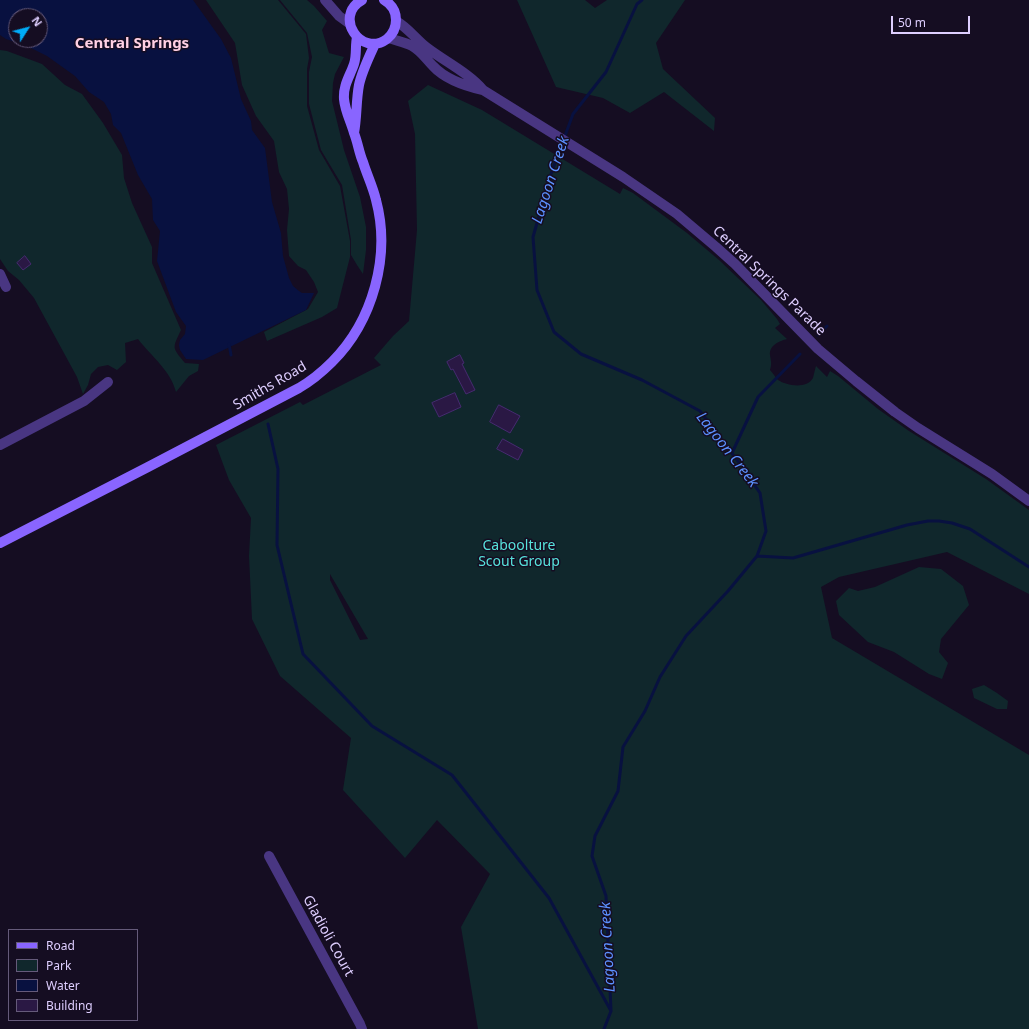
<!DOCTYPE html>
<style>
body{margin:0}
#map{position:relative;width:1029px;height:1029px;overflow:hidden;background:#150d22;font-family:"Noto Sans",sans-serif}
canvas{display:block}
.legend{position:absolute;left:8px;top:929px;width:130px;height:92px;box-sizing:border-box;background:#150d22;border:1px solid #655a7a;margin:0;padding:5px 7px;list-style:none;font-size:12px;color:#deceff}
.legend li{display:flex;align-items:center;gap:8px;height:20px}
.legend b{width:20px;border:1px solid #655a7a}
.north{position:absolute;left:8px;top:8px;width:40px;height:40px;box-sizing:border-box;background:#150d22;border:1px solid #655a7a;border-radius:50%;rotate:54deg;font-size:11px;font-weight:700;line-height:16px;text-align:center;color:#deceff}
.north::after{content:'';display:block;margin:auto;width:14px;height:18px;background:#00acf9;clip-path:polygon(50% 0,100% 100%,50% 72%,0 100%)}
.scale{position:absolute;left:891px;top:16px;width:79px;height:18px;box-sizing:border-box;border:2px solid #deceff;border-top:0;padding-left:5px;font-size:12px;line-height:14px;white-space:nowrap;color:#deceff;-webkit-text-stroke:3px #150d22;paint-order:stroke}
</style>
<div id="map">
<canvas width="1029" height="1029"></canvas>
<ul class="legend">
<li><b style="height:5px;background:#8965ff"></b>Road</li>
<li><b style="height:11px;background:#10272c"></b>Park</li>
<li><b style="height:11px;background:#081140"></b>Water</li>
<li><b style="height:11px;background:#2a1844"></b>Building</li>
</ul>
<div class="north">N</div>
<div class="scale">50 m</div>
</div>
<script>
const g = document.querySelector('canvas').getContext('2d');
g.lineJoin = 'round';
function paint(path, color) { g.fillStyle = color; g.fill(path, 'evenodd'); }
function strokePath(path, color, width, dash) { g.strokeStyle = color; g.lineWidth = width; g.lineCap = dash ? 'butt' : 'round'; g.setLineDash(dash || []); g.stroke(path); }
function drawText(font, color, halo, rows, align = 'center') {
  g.font = font + ' "Noto Sans",sans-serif'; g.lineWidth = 3; g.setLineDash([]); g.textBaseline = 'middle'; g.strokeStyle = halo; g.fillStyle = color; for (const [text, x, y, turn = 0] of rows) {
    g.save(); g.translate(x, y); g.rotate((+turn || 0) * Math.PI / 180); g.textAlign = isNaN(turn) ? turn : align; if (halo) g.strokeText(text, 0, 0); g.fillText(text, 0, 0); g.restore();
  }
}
paint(new Path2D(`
 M206,0H278L306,34L309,58L307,69V106L319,150L340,186L350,241V257L337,308L322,317L267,341L264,332L308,309L318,292L314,282L306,270L298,266L289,256L287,230L289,209L287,189L279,172L274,141L256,116L242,85L235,43Z
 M280,0H307L314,6L327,21L322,30L329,53L344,57L335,74L333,83L332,101L344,150L360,197L366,227V250L363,274L357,265L351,255V240L342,185L321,150L309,104V72L312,57L307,33Z
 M517,0H585L595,8L607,0H685L656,43L663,69L715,118L714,131L664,92L630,113L603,98L556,87Z
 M0,50L7,51L42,64L65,85L82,94L103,123L122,155L124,178L132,203L152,247V263L181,330C172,349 172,347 185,363L199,364L198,371L189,376L176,392C171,371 151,356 138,339L125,343L126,362L117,370L108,365L98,367L91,374L88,385L83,394L77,377L34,298L19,280L8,271L0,259Z
 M428,85L482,110L620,194L623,188L633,193L687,233L719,260L761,300L777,319L780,324L775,328L787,339C780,341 769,345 770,355C771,362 772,363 770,370C773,373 775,377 778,380C787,386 807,389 813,378C814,374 815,369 816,366L827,377L830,371L838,376L878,409L909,431L986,479L1029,510V594L947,552L839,577L821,587L832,638L1029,755V1029H478L461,927L490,874L437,820L405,858L343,790L351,738L280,676L252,619L249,556L251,518L229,480L216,445L300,402L303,405L381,365L374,358L393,336L409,321L417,230L415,134L408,101ZM330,574L368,639L360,640L330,580Z
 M919,567L941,569L963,586L969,605L941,639L939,652L948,663L942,679L929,674L894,652L868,642L839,615L836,601L849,588L858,591L875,587Z
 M984,685L997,693L1008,701L1007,709H997L974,698L972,689Z`), '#10272c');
paint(new Path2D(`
 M0,0H193L221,39L231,58L241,99L251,121L252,130L265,148L272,202L281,233L283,256L289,278L293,286L299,291L302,293H314L306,310L203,360L186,359L180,350L179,345L180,340L185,334L186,326L176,312L157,261L160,231L153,220L152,199L138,175L121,133L113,125L111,114L104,102L89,92L75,76L47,56L27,46L6,39L0,35ZM16,16H40V40H16Z`), '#081140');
strokePath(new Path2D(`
 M818,335L827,326
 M229,344L231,355
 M268,424L278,469L277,545L303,654L372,726L452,775L549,898L611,1011
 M732,453L758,397L800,354
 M757,556L793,558L907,525L928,521H939L952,523L970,529L1029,567
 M604,1029L611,1011L606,896L592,856L595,836L618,791L623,747L645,711L660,677L686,636L728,591L757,556L766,531L760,493L740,464L700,411L642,380L581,354L554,332L537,290L533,237L551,174L573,114L606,72L637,4L642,0`), '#081140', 3);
const building = new Path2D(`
 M25,256L31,264L23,270L17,263Z
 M460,355L464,363L462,364L475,390L466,394L453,369L451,370L447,362Z
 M455,393L461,407L439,417L432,403Z
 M499,405L520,416L510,433L490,422Z
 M503,439L523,450L518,460L497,449Z`);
paint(building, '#2a1844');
strokePath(building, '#462a70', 1);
strokePath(new Path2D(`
 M325,0L339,16L350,24
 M0,274L6,287
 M0,445L84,401L108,382
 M269,856L360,1024L362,1029`), '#493682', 10);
strokePath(new Path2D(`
 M396,21C407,27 416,39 426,47C444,61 469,73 483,90
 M389,38C397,41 405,42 412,46C421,51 426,59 433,66C445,79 465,86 483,90L623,177L677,214L716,247L735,264L818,349L856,381L895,412L918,428L992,474L1029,501`), '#493682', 10);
strokePath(new Path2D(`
 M362,0C333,16 361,58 387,39C393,34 396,27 396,20C396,11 391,4 384,0
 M354,133C357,117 356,101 359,85C362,71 369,57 375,44
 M0,543L148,467L299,388C311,381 322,372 332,362C373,321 391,256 376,200C373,187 367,175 363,162C359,153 358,143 354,133C351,122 345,111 344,99C343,85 350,76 354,64C357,55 355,46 357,37`), '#8965ff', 10);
drawText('14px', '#deceff', '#150d22', [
 ["Central Springs Parade",769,281,44],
 ["Smiths Road",270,386,-30],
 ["Gladioli Court",328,936,61]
]);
drawText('14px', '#57e2dc', '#150d22', [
 ["Caboolture",519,546],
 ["Scout Group",519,562]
]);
drawText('bold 15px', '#ffd0e4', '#150d22', [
 ["Central Springs",132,44]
]);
drawText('italic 15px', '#5c91ff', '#150d22', [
 ["Lagoon Creek",551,180,-72],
 ["Lagoon Creek",727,450,52],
 ["Lagoon Creek",608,947,-93]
]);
</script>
